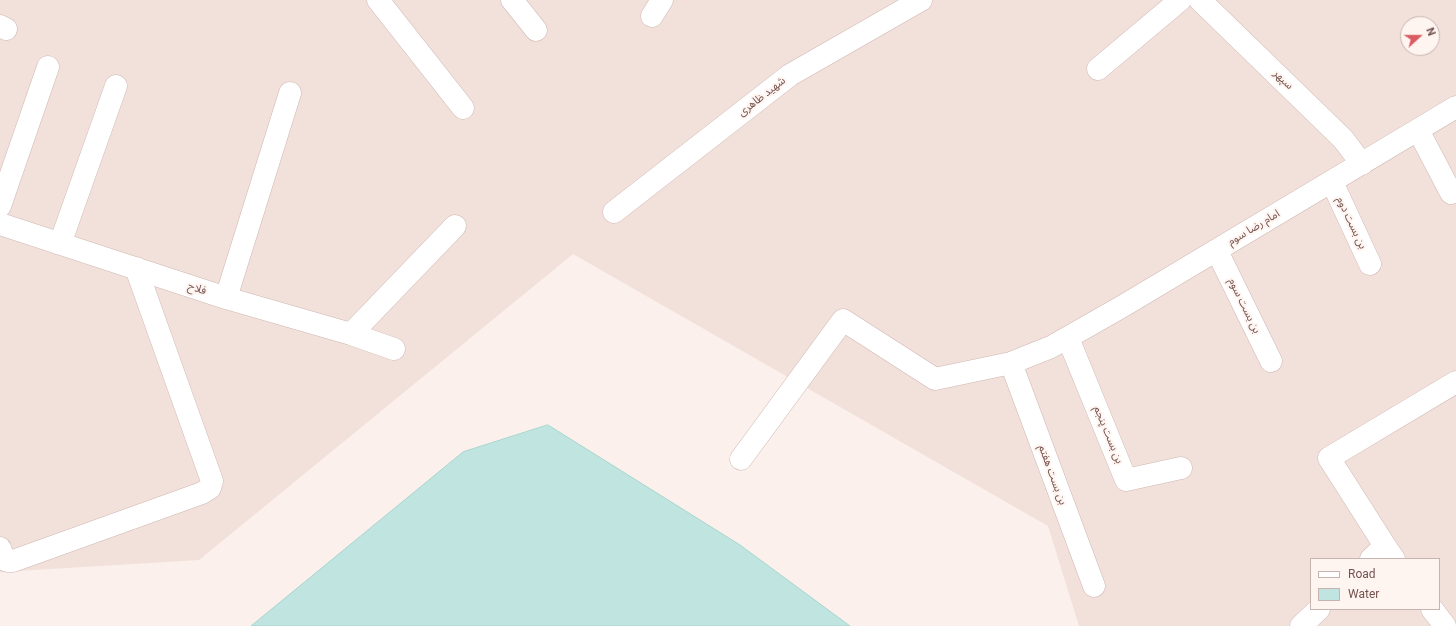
<!DOCTYPE html>
<meta charset="utf-8">
<style>
body{margin:0}
#map{position:relative;width:1456px;height:626px;overflow:hidden;background:#fbf0eb;font-family:Roboto,sans-serif}
canvas{display:block}
.legend{position:absolute;left:1310px;top:558px;width:130px;height:52px;box-sizing:border-box;background:#fef5f1;border:1px solid #c7b4b0;margin:0;padding:5px 7px;list-style:none;font-size:12px;color:#74524f}
.legend li{display:flex;align-items:center;gap:8px;height:20px}
.legend b{width:20px;border:1px solid #c7b4b0}
.north{position:absolute;left:1400px;top:16px;width:40px;height:40px;box-sizing:border-box;background:#fef5f1;border:1px solid #c7b4b0;border-radius:50%;rotate:69deg;font-size:11px;font-weight:700;line-height:16px;text-align:center;color:#74524f}
.north::after{content:'';display:block;margin:auto;width:14px;height:18px;background:#da5b62;clip-path:polygon(50% 0,100% 100%,50% 72%,0 100%)}
</style>
<div id="map">
<canvas width="1456" height="626"></canvas>
<ul class="legend">
<li><b style="height:5px;background:#fff"></b>Road</li>
<li><b style="height:11px;background:#c0e4df"></b>Water</li>
</ul>
<div class="north">N</div>
</div>
<script>
const g = document.querySelector('canvas').getContext('2d');
g.lineJoin = 'round';
function paint(path, color) { g.fillStyle = color; g.fill(path, 'evenodd'); }
function strokePath(path, color, width, dash) { g.strokeStyle = color; g.lineWidth = width; g.lineCap = dash ? 'butt' : 'round'; g.setLineDash(dash || []); g.stroke(path); }
function drawText(font, color, halo, rows, align = 'center') {
  g.font = font + ' Roboto,"Noto Sans Arabic",sans-serif'; g.lineWidth = 4; g.setLineDash([]); g.textBaseline = 'middle'; g.strokeStyle = halo; g.fillStyle = color; for (const [text, x, y, turn = 0] of rows) {
    g.save(); g.translate(x, y); g.rotate((+turn || 0) * Math.PI / 180); g.textAlign = isNaN(turn) ? turn : align; if (halo) g.strokeText(text, 0, 0); g.fillText(text, 0, 0); g.restore();
  }
}
paint(new Path2D(`
 M0,0H1456V626H1079L1048,526L573,254L199,560L0,572ZM1408,24H1432V48H1408ZM1311,559H1439V609H1311Z`), '#f2e0da');
const water = new Path2D(`
 M548,425L740,545L850,626H251L463,452Z`);
paint(water, '#c0e4df');
strokePath(water, '#a7d5cf', 1);
const minor = new Path2D(`
 M378,0L463,108
 M512,0L536,30
 M1200,0L1343,139L1362,164
 M652,16L662,0
 M0,26L6,29
 M1098,69L1180,0
 M1418,130L1451,193
 M1332,182L1370,264
 M0,206L48,67
 M614,212L790,75L921,0
 M0,224L226,298L351,334L394,349
 M60,244L116,86
 M1217,251L1271,361
 M226,298L290,93
 M351,334L455,226
 M1068,338L1126,480L1181,468
 M1011,363L1094,586
 M741,459L843,320L935,379L1011,363L1051,347L1123,306L1456,107
 M1385,546L1329,458L1456,382
 M0,548L3,556L7,561H13L202,493L210,488L212,481L136,268
 M1371,559L1385,546L1394,559
 M1432,609L1445,626
 M1301,626L1319,609`);
strokePath(minor, '#cfb8b3', 23);
strokePath(minor, '#fff', 22);
drawText('11px', '#74524f', '#fef5f1', [
 ["سپهر",1283,80,44],
 ["شهید ظاهری",762,97,-38],
 ["بن بست دوم",1351,223,65],
 ["امام رضا سوم",1254,228,-31],
 ["فلاح",197,289,18],
 ["بن بست سوم",1244,306,64],
 ["بن بست پنجم",1108,435,68],
 ["بن بست هفتم",1052,475,70]
]);
</script>
